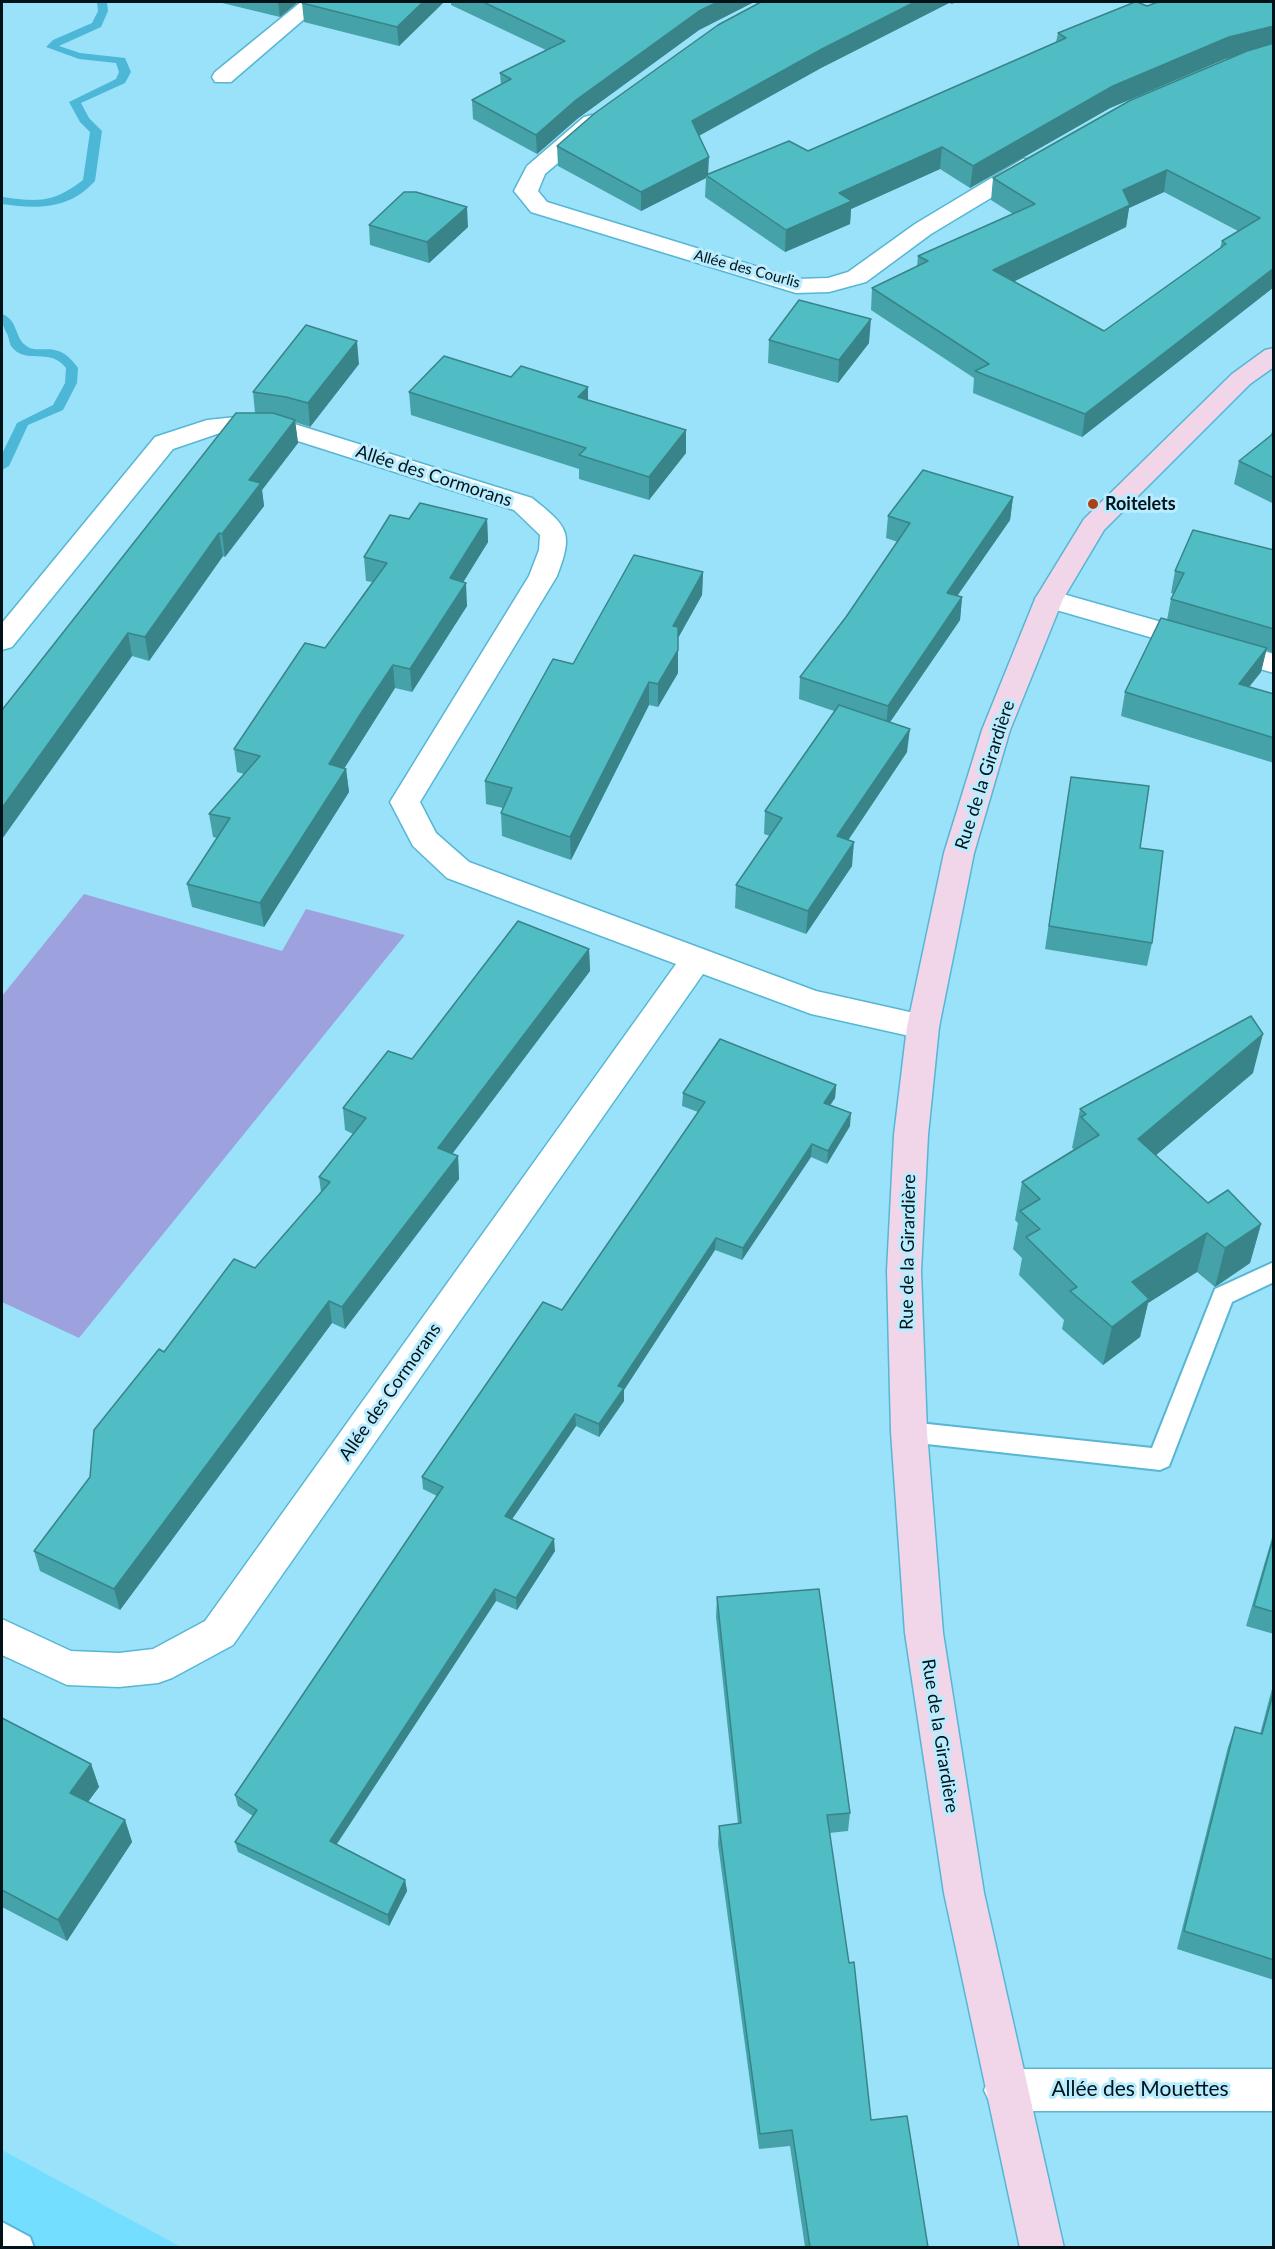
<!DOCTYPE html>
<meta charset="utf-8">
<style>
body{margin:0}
#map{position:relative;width:1275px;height:2249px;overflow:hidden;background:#9ae2fa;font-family:Lato,sans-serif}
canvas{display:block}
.frame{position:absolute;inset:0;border:3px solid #011319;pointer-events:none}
</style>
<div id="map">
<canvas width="1275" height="2249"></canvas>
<div class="frame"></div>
</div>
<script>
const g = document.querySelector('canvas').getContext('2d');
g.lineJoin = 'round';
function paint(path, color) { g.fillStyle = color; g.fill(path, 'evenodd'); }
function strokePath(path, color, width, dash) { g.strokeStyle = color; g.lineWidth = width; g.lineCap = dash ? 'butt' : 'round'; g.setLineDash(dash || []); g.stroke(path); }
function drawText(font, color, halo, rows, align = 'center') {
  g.font = font + ' Lato,sans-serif'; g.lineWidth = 6; g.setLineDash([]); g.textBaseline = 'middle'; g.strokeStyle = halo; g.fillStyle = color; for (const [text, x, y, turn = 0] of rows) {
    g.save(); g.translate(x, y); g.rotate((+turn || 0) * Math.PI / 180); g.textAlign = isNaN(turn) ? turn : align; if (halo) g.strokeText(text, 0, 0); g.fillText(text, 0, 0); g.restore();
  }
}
paint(new Path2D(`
 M2,2150L181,2247H2Z`), '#73deff');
paint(new Path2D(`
 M84,894L282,951L306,909L405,935L79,1338L2,1302V996Z`), '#9da2de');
paint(new Path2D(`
 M97,2H107L108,11L101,27L59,46L80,53L125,58L131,72L125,83L81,103L89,118L102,131L95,181C69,210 37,209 2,204V197C39,202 53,203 83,180L90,132L80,122L69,102L116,79L119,72L116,63L79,59L46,47L53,40L92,23L98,11Z
 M2,314C17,319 15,336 24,344C38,358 56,336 78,368L77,383L63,410L28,425L9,466L2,470V454L17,423L53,405L65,383L66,368C49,346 25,366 11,346C9,342 9,336 6,332C3,325 1,322 2,314Z`), '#4cb7d7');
const lane = new Path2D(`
 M1274,1262V1282L1232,1302L1169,1466L1160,1470L909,1442L900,1439L897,1432L900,1425L909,1422L1152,1448L1215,1289Z
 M2,2222L30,2237L34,2248H2Z`);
const street = new Path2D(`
 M301,2H324L231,82H215L212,77L215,72Z
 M592,115L600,117L603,122L600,127L545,174L538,191L547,202L797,279L828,278L848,272L915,224L1023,159H1039L1043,164L1039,169L931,234L866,282L829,292L796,293L531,212L514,191L527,166L584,117Z
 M246,416L288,422L532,498C568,527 574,532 557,576L420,802L436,833L469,862L816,991L923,1015L934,1019L939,1027L934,1035L923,1039L811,1014L703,974L233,1645L172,1678L158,1683L119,1687L67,1685L2,1655V1619L71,1651L119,1653L153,1649L205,1621L676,964L447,878L413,846L390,802L529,576L539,550L540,535L514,510L276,434L220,433L173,449L12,647L2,650V623L155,437L207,420Z
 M1049,590L1274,654V673L1039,605L1035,599L1039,593Z
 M1006,2069H1274V2111H1006L991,2105L984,2090L991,2075Z`);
const secondary = new Path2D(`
 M1274,348V367L1250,384L1104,530L1063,599L1010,730L974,853L939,1027L928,1135L921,1271L927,1432L943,1633L984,1893L1064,2248H1020L944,1893L905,1633L891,1432L887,1271L894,1135L907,1027L944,853L982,730L1035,599L1084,519L1232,374L1265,350Z`);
strokePath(lane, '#57b6d3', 4);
strokePath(street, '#57b6d3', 3);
strokePath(secondary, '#57b6d3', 3);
paint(lane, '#fff');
paint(street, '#fff');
paint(secondary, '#f1d5e8');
paint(new Path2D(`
 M218,2H298L280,17Z
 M304,2H444L399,46L304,22L302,3Z
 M451,2H754L699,30L577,119L537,154L473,119L472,100L501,85L500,73L546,50L451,5Z
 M761,2H957L952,4L949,3L821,68L699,136L708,174L808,151L1056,42L1058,33L1147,6L1274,2V287L1082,437L973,393L974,378L871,310L872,288L917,267L918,256L1013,214L991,200L993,178L1235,56L1225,59L1110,108L970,188L940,169L851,209L850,224L785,252L705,197L706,178L641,211L558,166L557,146ZM1164,192L1238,231L1222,241L1220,248L1104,331L1013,282L1126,227L1129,208Z
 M369,225L468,227L429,263L370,245Z
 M769,340L869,343L838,383L768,363Z
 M359,364L310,427L295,422L298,443L262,490L264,506L225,557L223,556L149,661L132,656L2,839L255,413L253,392Z
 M511,377L588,387V400L686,453L649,500L579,479V469L411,415L409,392Z
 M1274,423V504L1234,484L1239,461L1271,435Z
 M1013,497L1010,520L957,596L962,597L960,620L890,722L907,752L848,840L852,866L806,934L735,908L736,885L770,836L764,834L765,811L834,711L799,699L800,677L846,617L898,542L886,538L888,516Z
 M409,519H487L488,542L463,582L467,606L412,692L395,688L366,734L344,768L346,769L349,792L264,927L192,907L187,884L217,838L213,837L209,814L244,774L237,772L234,749L325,648L372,582L366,581L364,557Z
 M1274,550V653L1266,650L1261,672L1249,687L1274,694V763L1121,716L1125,692L1167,620L1171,599L1174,594L1171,593L1175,571Z
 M703,572L702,595L678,638V673L658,707L649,705L571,860L502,836L501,813L503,808L486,804L485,781L573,664Z
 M1071,777L1140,848L1152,943L1147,966L1045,949Z
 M589,949L590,971L452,1154L458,1156L459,1179L345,1329L332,1323L120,1610L40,1571L34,1551L90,1477L164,1352L255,1268L321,1192L319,1177L353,1134L345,1130L343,1108L412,1059Z
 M1253,1073L1156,1155L1208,1203L1261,1224L1250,1263L1215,1287L1197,1272L1148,1303L1140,1337L1103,1365L1062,1329L1064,1320L1019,1275L1022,1258L1013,1249L1018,1223L1015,1220L1022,1182L1074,1149L1072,1148L1080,1109Z
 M836,1085L835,1098L830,1105L850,1126L827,1164L811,1157L742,1260L715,1250L624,1390V1401L599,1437L576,1426L512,1519L555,1551L517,1610L496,1601L337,1844L405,1880L407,1891L389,1926L238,1852L235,1842L253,1816L238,1806L235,1795L437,1496L423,1489L422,1477L562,1310L698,1112L682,1106L683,1093Z
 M1274,1531V1634L1246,1626Z
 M717,1597L850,1813L848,1831L829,1833L871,2120L928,2247H805L790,2146L759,2149L718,1844L719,1826L738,1824L716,1617Z
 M1274,1681V1980L1177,1949L1228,1747L1235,1727L1260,1734Z
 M2,1718L91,1764L99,1787L88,1802L125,1820L132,1842L67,1941L2,1907Z`), '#45a2a8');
paint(new Path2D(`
 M278,2H298L280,17Z
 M423,2H444L399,46L397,27Z
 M718,2H754L699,30L577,119L537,154L536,135L576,100L699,11Z
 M915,2H949V3L821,68L691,140L692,121L822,49Z
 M1274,26V47L1225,59L1110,108L970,188L973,166L1113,86L1229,37Z
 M942,147L940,169L851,209L850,224L785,252L786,230L839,193Z
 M709,157L708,176L706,175V178L641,211V192Z
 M1167,170L1164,192L1129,208L1126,227L990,293L993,270L1123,190Z
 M467,207L468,227L429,263L427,242Z
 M1274,268V287L1082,437L1085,414Z
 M871,319L869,343L838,383L839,360Z
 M357,341L359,364L310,427L308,403Z
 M588,387V411L578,397Z
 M295,420L298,443L262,490L264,506L225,557L222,534L249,480Z
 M686,430V453L649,500V477Z
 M1013,497L1010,520L944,615L947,593Z
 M487,519L488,542L451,602L450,578Z
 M219,533L223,556L149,661L145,637Z
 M703,572L702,595L672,649L673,626Z
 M466,583L467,606L412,692L410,669Z
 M962,597L960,620L886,728L888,706Z
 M128,633L132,656L2,839V808Z
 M1267,648L1261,672L1233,707L1239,684Z
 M678,650V673L658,707V684Z
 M393,665L395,688L332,788L329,764L363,710Z
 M649,682V705L571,860L570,837Z
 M910,729L907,752L835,860L837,836Z
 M346,769L349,792L264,927L260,903Z
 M854,842L852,866L806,934L808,911Z
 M589,949L590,971L440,1170L438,1148Z
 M1263,1034L1253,1073L1129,1178L1138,1139Z
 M836,1085L835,1098L823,1116L824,1103Z
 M851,1113L850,1126L827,1164L828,1151Z
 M812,1144L811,1157L742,1260L743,1248Z
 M458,1156L459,1179L345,1329L342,1307Z
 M1261,1224L1250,1263L1215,1287L1225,1248Z
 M1207,1233L1197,1272L1148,1303L1140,1337L1103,1365L1112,1327L1132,1282Z
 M716,1238L715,1250L624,1390V1401L599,1437V1424L618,1386Z
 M329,1301L332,1323L120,1610L114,1589Z
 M575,1414L576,1426L506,1528L505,1516Z
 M554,1539L555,1551L517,1610L516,1598Z
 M495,1589L496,1601L332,1851L330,1841Z
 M91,1764L99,1787L78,1815L70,1793Z
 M125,1820L132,1842L67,1941L58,1920Z
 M405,1880L407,1891L389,1926L388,1915Z`), '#388488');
const building = new Path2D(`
 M304,2H423L397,27L302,3Z
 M483,2H718L699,11L576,100L536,135L472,100L511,79L500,73L565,41Z
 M761,2H915L822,49L692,121L709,157L641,192L557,146L595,113L718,25Z
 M1135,2H1137L1147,6L1158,2H1274V26L1229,37L1113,86L973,166L942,147L839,193L852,201L786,230L706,175L789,141L808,151L1066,38L1058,33Z
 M1274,43V268L1085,414L975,371L989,364L872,288L928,261L918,256L1035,204L993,178L1131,100L1247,51ZM1167,170L1260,218L1222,241L1226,244L1104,331L993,270L1130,205L1123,190Z
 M404,192H416L467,207L427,242L369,225Z
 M799,300L871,319L839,360L769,340Z
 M306,325L357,341L308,403L286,397L253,392Z
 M444,356L511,377L521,366L588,387L578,397L686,430L649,477L579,455L586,448L409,392Z
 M236,413H273L295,420L249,480L261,483L222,534L219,533L145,637L128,633L2,808V710Z
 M1274,433V478L1239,461Z
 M923,470L1013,497L947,593L962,597L888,706L800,677L846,617L910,523L888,516Z
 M420,503L487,519L450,578L466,583L410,669L393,665L363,710L329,764L346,769L260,903L187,884L230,818L209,814L260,756L234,749L305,643L325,648L387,563L364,557L390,515L409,519Z
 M1193,530L1274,550V629L1171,599L1184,573L1175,571Z
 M634,555L703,572L673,626L678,627V650L658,684L649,682L570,837L501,813L512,788L485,781L553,659L573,664Z
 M1161,618L1267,648L1239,684L1274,694V738L1125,692Z
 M839,705L910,729L837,836L854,842L808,911L736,885L782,818L765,811Z
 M1071,777L1149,786L1140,848L1163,851L1152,943L1049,926Z
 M518,921L589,949L438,1148L458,1156L342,1307L329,1301L114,1589L34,1551L90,1477L94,1430L159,1349L164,1352L234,1259L255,1268L330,1182L319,1177L366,1118L343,1108L388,1051L412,1059Z
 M1251,1016L1263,1034L1138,1139L1208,1203L1228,1190L1261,1224L1225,1248L1207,1233L1132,1282L1149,1299L1112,1327L1070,1291L1077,1287L1026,1237L1040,1229L1020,1211L1040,1199L1022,1182L1099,1135L1081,1117L1086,1114L1080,1109Z
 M720,1039L836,1085L824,1103L851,1113L828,1151L812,1144L743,1248L716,1238L618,1386L624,1388L599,1424L575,1414L505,1516L554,1539L516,1598L495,1589L330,1841L405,1880L388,1915L235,1842L257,1810L235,1795L443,1487L422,1477L543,1302L562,1310L705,1102L683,1093Z
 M1274,1536V1612L1254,1606Z
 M819,1589L850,1813L827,1815L849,1963L854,1962L871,2120L907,2116L928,2247H810L792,2130L760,2134L719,1826L741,1823L717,1597Z
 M1274,1690V1960L1184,1931L1235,1727L1262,1734Z
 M2,1718L91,1764L70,1793L125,1820L58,1920L2,1890Z`);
paint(building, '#50bcc3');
strokePath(building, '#388488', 1.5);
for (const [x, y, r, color] of [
 [1093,504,6,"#a84318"]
]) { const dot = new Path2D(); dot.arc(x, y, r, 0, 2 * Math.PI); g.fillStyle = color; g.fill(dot); strokePath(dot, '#b8ecfe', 2); }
drawText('15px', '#011319', '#b8ecfe', [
 ["Allée des Courlis",747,269,15]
]);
drawText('18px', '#011319', '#b8ecfe', [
 ["Allée des Cormorans",434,476,18],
 ["Rue de la Girardière",985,775,-72],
 ["Rue de la Girardière",908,1252,-89],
 ["Allée des Cormorans",390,1392,-55],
 ["Rue de la Girardière",940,1736,81]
]);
drawText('bold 18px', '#011319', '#b8ecfe', [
 ["Roitelets",1105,504]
], 'left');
drawText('21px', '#011319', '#b8ecfe', [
 ["Allée des Mouettes",1140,2089]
]);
</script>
